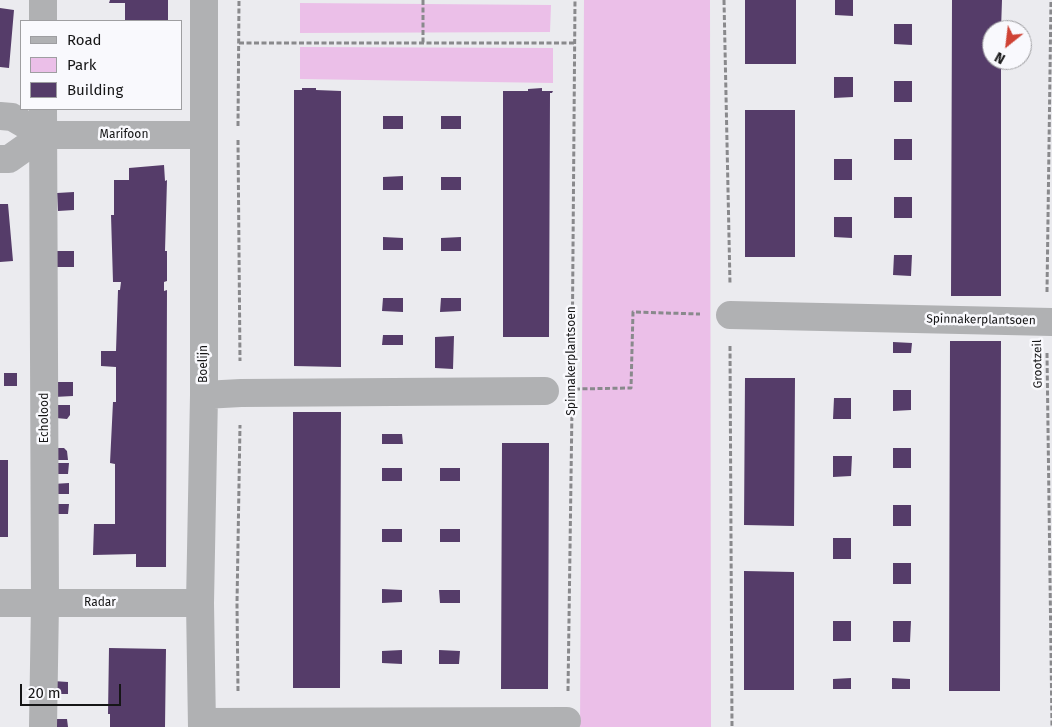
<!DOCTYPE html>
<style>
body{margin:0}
#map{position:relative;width:1052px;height:727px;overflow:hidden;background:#ebebef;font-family:"Fira Sans",sans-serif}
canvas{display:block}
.legend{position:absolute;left:20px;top:20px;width:162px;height:90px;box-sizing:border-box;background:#f9f9fd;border:1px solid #9e9ea1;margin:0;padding:6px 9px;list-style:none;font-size:15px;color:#161617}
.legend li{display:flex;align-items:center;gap:10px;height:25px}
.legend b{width:25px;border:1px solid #9e9ea1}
.north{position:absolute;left:982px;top:20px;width:50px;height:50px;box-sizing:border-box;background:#f9f9fd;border:1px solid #9e9ea1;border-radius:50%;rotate:209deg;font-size:14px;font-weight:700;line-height:20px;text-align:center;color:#161617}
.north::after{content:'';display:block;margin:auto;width:18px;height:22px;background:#cf4234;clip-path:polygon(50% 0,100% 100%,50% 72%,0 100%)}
.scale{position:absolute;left:20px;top:684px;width:101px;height:22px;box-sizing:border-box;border:2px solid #161617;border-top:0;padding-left:6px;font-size:15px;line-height:18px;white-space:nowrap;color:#161617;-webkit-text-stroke:4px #f9f9fd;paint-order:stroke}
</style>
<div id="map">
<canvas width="1052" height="727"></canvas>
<ul class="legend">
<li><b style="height:6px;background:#b0b1b3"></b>Road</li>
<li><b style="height:14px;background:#ebbfe8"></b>Park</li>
<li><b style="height:14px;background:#553c69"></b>Building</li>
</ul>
<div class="north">N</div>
<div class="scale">20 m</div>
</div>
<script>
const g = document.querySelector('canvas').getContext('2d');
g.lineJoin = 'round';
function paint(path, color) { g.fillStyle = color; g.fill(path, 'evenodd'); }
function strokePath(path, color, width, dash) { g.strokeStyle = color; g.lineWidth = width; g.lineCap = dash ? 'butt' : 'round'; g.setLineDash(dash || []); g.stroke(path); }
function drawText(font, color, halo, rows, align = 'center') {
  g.font = font + ' "Fira Sans",sans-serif'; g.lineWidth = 5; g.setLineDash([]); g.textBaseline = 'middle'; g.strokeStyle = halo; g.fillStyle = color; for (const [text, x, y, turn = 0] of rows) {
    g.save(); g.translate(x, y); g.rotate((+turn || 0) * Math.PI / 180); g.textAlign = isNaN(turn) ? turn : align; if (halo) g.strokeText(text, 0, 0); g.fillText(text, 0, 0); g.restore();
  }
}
paint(new Path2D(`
 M584,0H710L711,727H580Z
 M300,3L551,5L550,32L300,33Z
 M300,47L553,48V83L300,79Z`), '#ebbfe8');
paint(new Path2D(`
 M110,0H168V21H125V3H109Z
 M745,0H796V64H745Z
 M835,0H853V16L835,15Z
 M952,0H1002L1001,30H992V60H1001V296H951Z
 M0,8L14,10L9,68L0,67Z
 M894,24H912V45L894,44Z
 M834,77H853V97L834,98Z
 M894,81H912V102H894Z
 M302,88H316V90L341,91V367L294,366V90H302Z
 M542,88V91H553L552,93H550L549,337H503V91H528V89Z
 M745,110H795V257H745Z
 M383,116H403V129H383Z
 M441,116H461V129H441Z
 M894,139H912V160H894Z
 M834,159H852V180H834Z
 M164,165L165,181L167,180L165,251H167V281L164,282V291L167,290L166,567H136V554L93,555L94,524H115V464L110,463L113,402H116V367L101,366V351H116L118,290H120L121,282H113L111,215H114V180H129V168Z
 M403,176V190H383V177Z
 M441,177H461V190H441Z
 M74,192V210L58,211L57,193Z
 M894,197H912V218H894Z
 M0,204H8L13,261L0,262Z
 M834,217H852V238L834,237Z
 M383,237L403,238V250H383Z
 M461,237V251H441V238Z
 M54,251H74V267H54Z
 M894,255H912L911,276L893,275Z
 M383,298H403V312L382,311Z
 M441,298H461V311L440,312Z
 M383,335H403V345H382Z
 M454,336L453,369L435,368V337Z
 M950,341H1001L1000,691H949Z
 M893,342L912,343L911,353H893Z
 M4,373H17V386H4Z
 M745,378H795L794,526L744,525Z
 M54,382H73V396L54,397Z
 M893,390H911V410L893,411Z
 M834,398H851V419H833Z
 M56,405H70V415L67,419L56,418Z
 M293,412H341L340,688H293Z
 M382,434H402L403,444H382Z
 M502,443H549L548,689H501Z
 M56,448H64L67,451L68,460H56Z
 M893,448H911V468H893Z
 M833,456H852L851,476L833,477Z
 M0,460H8V537H0Z
 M53,463H69L68,474H53Z
 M382,468H402V481H382Z
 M440,468H460V481H440Z
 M69,483V494H53V484Z
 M53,504H69L68,514H53Z
 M893,505H911V526H893Z
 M382,529H402V542H382Z
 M440,529H460V542H440Z
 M833,538H851V559H833Z
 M893,563H911V584H893Z
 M744,571L794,572V690H744Z
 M382,589L402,590V602L382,603Z
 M439,590H460V603H440Z
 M833,621H851V641H833Z
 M893,621H911L910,642H893Z
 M109,648L166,649L165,727H110V714H108Z
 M402,650V664L382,663V651Z
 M439,650L460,651L459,664H439Z
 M851,678V689H833V679Z
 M892,678L910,679V689H892Z
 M53,681L68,682V694H53Z
 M52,719H67L68,727H52Z`), '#553c69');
strokePath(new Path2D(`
 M423,0V43
 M724,0L730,284
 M239,43H574
 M238,126L239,0
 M238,140L240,361
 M1047,292L1051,0
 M730,346L732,727
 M1047,353L1052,727
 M572,374L575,0
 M575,389L631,388L633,312L700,314
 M238,691L237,604L240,425
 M568,691L572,408`), '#89898c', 3, [5, 2.5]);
strokePath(new Path2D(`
 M43,0V21
 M0,116L12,117L43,135
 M0,159H9L43,135H204
 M730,315L1052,322
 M204,395L241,393L545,391
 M0,603H200
 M202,722L567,721
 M43,727L45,603L43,109
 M202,727L200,603L204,395V0`), '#b0b1b3', 28);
drawText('12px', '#161617', '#f9f9fd', [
 ["Marifoon",124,135],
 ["Spinnakerplantsoen",981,320,1],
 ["Spinnakerplantsoen",572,361,-90],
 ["Boelijn",204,364,-90],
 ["Grootzeil",1038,364,-91],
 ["Echolood",45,418,-90],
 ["Radar",100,603]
]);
</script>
